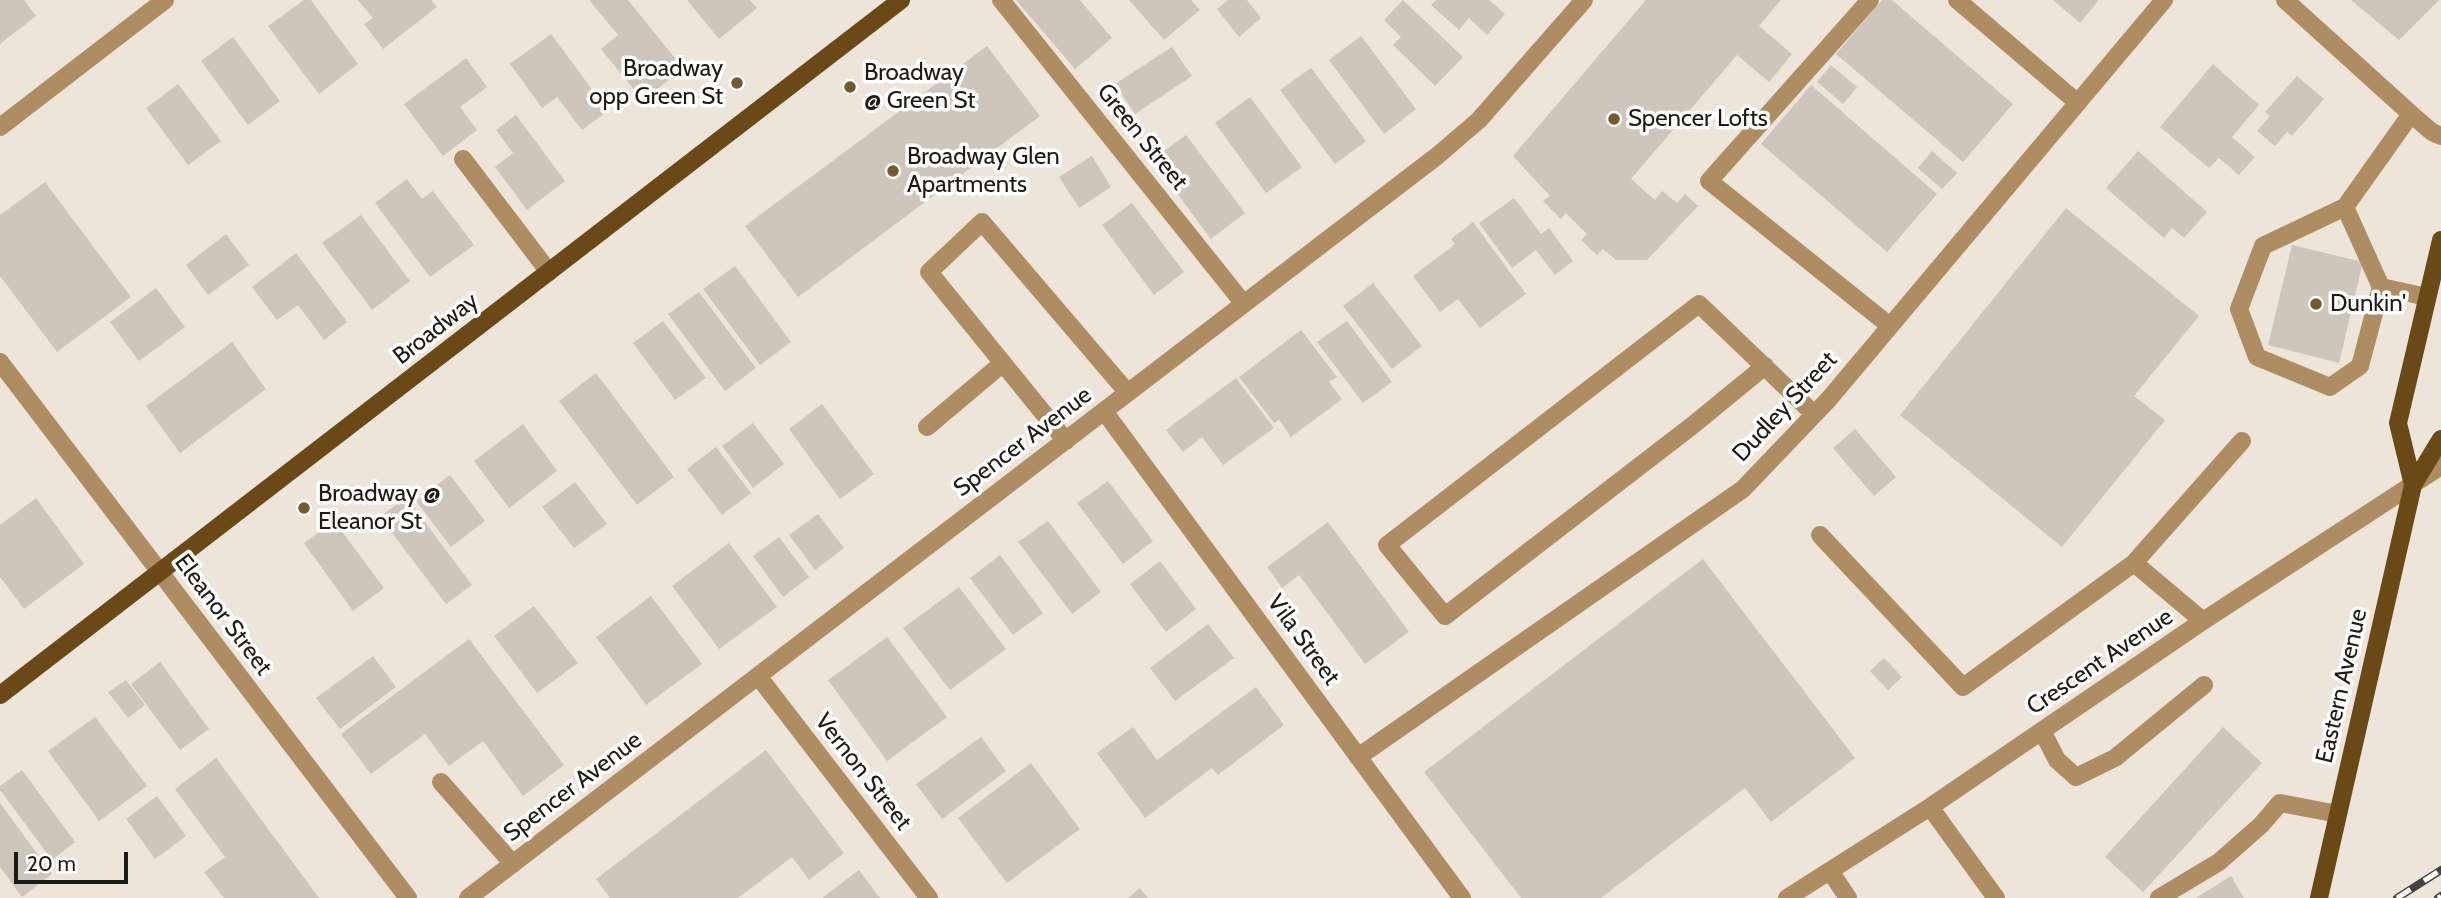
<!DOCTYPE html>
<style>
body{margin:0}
#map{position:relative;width:2441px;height:898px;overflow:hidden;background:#ede5da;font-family:Cabin,sans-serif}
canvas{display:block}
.scale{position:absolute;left:14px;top:852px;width:114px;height:32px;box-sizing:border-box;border:4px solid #1e1b17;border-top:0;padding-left:9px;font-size:21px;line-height:24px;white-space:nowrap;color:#1e1b17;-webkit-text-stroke:5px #fff;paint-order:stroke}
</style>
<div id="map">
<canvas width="2441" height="898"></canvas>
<div class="scale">20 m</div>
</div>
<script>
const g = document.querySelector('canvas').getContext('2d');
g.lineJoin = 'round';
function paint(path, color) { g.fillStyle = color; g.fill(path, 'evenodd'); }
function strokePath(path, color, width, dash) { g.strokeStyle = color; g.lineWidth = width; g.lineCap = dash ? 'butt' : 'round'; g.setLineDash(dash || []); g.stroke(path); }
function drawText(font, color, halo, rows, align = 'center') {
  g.font = font + ' Cabin,sans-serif'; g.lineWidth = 7; g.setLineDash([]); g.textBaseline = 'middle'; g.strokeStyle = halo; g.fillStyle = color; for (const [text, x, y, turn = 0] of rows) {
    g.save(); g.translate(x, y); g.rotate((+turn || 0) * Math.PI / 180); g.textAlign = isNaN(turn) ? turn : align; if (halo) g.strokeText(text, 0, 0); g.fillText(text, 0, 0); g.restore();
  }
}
paint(new Path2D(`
 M0,0H24L36,16L0,44Z
 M304,0H311L358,64L319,94L268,26Z
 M358,0H431L437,7L383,49L364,24L373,18Z
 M589,0H628L683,68L643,101L601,49L618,35Z
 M687,0H750L757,8L719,39Z
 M1016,0H1080L1112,38L1075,69Z
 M1129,0H1191L1200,10L1164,40Z
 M1228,0H1247L1261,18L1239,37L1217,9Z
 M1403,0L1463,57L1435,86L1393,45L1401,37L1384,20Z
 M1436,0H1489L1505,14L1487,35L1469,18L1459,30L1431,5Z
 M1646,0H1781L1759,26L1792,54L1769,82L1737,55L1631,179L1655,200L1662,191L1677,203L1685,194L1698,206L1647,260H1616L1603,249L1597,255L1581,240L1587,234L1566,213L1561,219L1543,201L1550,196L1513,156Z
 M1882,0H1892L2013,104L1963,162L1836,54Z
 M2053,0H2099L2080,23Z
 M2351,0H2439L2399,40Z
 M551,34L608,111L582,130L557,97L542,108L510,64Z
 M1361,36L1416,109L1384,134L1329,60Z
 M233,37L280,101L248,125L201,61Z
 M987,46L1040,116L798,297L745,226Z
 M1172,47L1192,76L1135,114L1115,84Z
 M466,58L487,87L460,107L477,130L443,156L404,104Z
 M2213,64L2259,105L2232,137L2255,157L2239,175L2219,158L2209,168L2160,127Z
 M1831,65L1857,87L1843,104L1817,82Z
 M1311,68L1366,141L1335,164L1280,90Z
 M2297,76L2324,99L2292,136L2287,132L2275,146L2257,131L2270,116L2265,112Z
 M178,84L221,141L188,165L146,108Z
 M1811,85L1937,194L1887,252L1761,144Z
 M1250,97L1302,167L1266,193L1215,123Z
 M516,115L565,181L527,210L495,167L513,153L496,130Z
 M1186,135L1245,213L1211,239L1152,160Z
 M1932,151L1957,173L1942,189L1918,168Z
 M2138,151L2207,212L2184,238L2172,228L2164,238L2106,188Z
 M1092,156L1111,187L1079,208L1059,177Z
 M407,179L422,199L433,191L474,245L430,277L375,203Z
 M45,182L131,297L57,352L0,276V215Z
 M1514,198L1541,234L1549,228L1573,261L1555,275L1536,250L1512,268L1479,223Z
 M1132,203L1184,272L1154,295L1102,225Z
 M2066,208L2199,316L2134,396L2165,420L2062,547L1900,415Z
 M361,215L410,281L372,310L322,243Z
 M1473,222L1526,294L1480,328L1458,299L1440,312L1413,276L1455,244L1451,239Z
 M226,234L249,265L208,295L186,265Z
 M2292,245L2363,262L2339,363L2268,345Z
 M296,253L347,322L324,340L298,305L277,320L252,287Z
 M735,266L791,342L760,365L703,289Z
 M1373,283L1422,346L1392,369L1343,306Z
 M156,288L185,327L139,361L110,322Z
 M699,292L756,368L725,391L668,314Z
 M663,321L706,378L675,400L633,343Z
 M1347,321L1392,382L1363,403L1317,342Z
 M1301,330L1337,377L1329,382L1342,399L1291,437L1279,420L1274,423L1239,377Z
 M232,342L266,389L180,453L146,406Z
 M596,373L674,477L637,505L559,401Z
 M1236,378L1274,428L1223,465L1202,437L1183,452L1166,430Z
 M822,404L874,474L840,499L789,429Z
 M753,423L784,464L753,488L722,446Z
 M523,424L557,471L509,508L474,461Z
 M1855,429L1896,477L1874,496L1833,448Z
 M716,447L751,493L722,515L687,469Z
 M450,475L485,521L451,547L416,501Z
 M1108,481L1153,541L1123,564L1077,503Z
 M575,482L607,524L574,548L542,507Z
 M406,497L472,585L446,604L380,517Z
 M36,498L84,564L24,609L0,577V525Z
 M818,514L844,548L815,570L789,535Z
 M334,521L384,588L353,611L304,543Z
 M1048,521L1101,592L1072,614L1018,542Z
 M1328,522L1409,632L1365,664L1299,575L1282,588L1267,567Z
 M779,537L809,577L783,597L753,556Z
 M729,543L777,607L719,649L672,586Z
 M1000,555L1043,613L1013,635L970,578Z
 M1703,559L1855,758L1771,822L1745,788L1601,898H1521L1424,772Z
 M1160,561L1196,609L1166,632L1130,584Z
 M959,587L1006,649L950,690L903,628Z
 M651,596L702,664L646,705L596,637Z
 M534,606L578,663L537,693L494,636Z
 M1208,624L1234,658L1175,701L1150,668Z
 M887,637L947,717L887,761L828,680Z
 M469,639L564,765L523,796L483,741L449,766L425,734L371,774L341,734Z
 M373,656L396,687L340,729L316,698Z
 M1884,658L1902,677L1888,690L1870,671Z
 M160,662L209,729L180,750L131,684Z
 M126,680L145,705L128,718L108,692Z
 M1256,687L1284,725L1218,775L1212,768L1145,818L1097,753L1133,727L1157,760Z
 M95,717L147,786L99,821L48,751Z
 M2223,727L2262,763L2143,892L2105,857Z
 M981,737L1006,771L942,819L916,784Z
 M766,750L844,853L809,880L792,857L738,898H610L596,879Z
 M216,758L319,898H224L204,872L225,857L175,789Z
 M1031,763L1080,829L1007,883L958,818Z
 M22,770L75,842L52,860L0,790V786Z
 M157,796L186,836L155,859L126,819Z
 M0,803L52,874L22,897L0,867Z
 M859,870L880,898H822Z
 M2231,876L2244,898H2196Z
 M1140,888L1148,898H1128Z`), '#cec6bc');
strokePath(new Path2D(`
 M1001,0L1244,304
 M1870,0L1709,181L1890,326
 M1957,0L2078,103
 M2285,0L2411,114L2432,132L2441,136
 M0,127L165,0
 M463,159L549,272
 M2345,207L2381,287L2360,366L2330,387L2257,357L2239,309L2263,246L2345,207L2411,114
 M2381,287L2427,297
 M0,362L408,898
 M1765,366L1693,425L1445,616L1387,545L1699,304L1814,414
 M1104,411L1462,898
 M927,427L1003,363
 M1066,441L929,272L982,222L1128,393
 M1820,535L1963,687L2134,563
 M2203,621L2134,563L2242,441
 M758,676L929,898
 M2042,731L2057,760L2076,777L2115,758L2204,685
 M1358,757L1743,489L1829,399L2164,0
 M441,782L513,864
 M1930,807L1996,898
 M1830,871L1848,898
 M468,898L1437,156L1479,120L1584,0
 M1787,898L1930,807L2203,621L2441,466
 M2159,898L2219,862L2261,825L2280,803L2338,814`), '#ae8d63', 18);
strokePath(new Path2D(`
 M2413,485L2398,423L2441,240
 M0,695L901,0
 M2319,898L2413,485L2441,439`), '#6b4917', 18);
const rail = new Path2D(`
 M2397,898L2441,870
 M2438,898L2441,896`);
strokePath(rail, '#46423d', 8);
strokePath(rail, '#fff', 5, [16]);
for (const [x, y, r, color] of [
 [737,83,7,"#78582d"],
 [850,87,7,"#78582d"],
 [1614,119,7,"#78582d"],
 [893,171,7,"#78582d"],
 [2316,304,7,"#78582d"],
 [304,508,7,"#78582d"]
]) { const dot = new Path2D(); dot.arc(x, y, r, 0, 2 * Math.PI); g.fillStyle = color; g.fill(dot); strokePath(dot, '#fff', 2.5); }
drawText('24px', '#1e1b17', '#fff', [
 ["Broadway",723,69,"right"],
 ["opp Green St",723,97,"right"],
 ["Broadway",864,73],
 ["@ Green St",864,101],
 ["Spencer Lofts",1628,119],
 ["Broadway Glen",907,157],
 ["Apartments",907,185],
 ["Dunkin'",2330,304],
 ["Broadway @",318,494],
 ["Eleanor St",318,522]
], 'left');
drawText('24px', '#1e1b17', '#fff', [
 ["Green Street",1142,137,51],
 ["Broadway",436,329,-38],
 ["Dudley Street",1785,407,-47],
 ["Spencer Avenue",1023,442,-37],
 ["Eleanor Street",223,615,53],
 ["Vila Street",1303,640,54],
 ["Crescent Avenue",2100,662,-34],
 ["Eastern Avenue",2342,686,-77],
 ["Vernon Street",863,772,52],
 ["Spencer Avenue",573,787,-37]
]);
</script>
